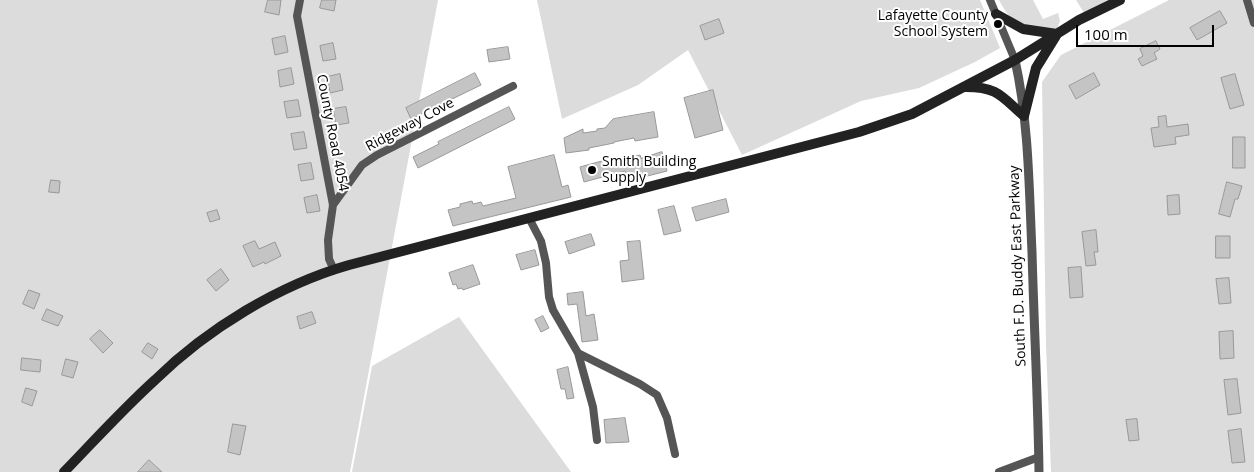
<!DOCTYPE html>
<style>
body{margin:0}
#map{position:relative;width:1254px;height:472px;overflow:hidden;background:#fff;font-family:"Open Sans",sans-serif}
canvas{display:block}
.scale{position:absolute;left:1076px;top:25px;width:138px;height:22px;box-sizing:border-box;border:2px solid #000;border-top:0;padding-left:6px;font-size:15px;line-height:18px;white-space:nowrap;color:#000;-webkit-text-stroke:4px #fff;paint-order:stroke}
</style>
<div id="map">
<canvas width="1254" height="472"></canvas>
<div class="scale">100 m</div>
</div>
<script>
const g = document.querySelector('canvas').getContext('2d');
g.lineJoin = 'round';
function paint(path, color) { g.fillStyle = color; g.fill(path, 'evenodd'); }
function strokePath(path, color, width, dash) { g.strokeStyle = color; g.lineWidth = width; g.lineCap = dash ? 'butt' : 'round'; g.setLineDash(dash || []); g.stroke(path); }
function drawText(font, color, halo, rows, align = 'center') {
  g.font = font + ' "Open Sans",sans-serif'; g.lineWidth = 4; g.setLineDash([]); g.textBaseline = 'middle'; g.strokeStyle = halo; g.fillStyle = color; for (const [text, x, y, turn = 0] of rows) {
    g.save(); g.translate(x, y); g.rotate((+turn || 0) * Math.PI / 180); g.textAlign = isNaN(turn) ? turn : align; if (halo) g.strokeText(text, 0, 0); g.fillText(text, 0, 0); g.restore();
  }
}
paint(new Path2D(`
 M0,0H438L350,472H0Z
 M537,0H980L1000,48L975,62L919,88L861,101L742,155L688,50L638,85L562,119Z
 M999,0H1033L1043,19L1058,13L1060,21L1057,29C1026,26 1015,31 999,0Z
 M1076,0H1108L1084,13Z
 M1169,0H1254V472H1051L1046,345L1042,82L1061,55Z
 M459,317L571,472H352L372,366Z`), '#dcdcdc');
const building = new Path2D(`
 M268,0H281L279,15L265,12Z
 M322,0H336L334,11L320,8Z
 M1220,11L1227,23L1197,40L1190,28Z
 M719,19L724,33L705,40L700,26Z
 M285,36L288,52L275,55L272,39Z
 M1156,41L1160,49L1154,53L1157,59L1142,66L1138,59L1143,56L1140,49Z
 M333,43L336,59L323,61L320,46Z
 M508,47L510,59L489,62L487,50Z
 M291,68L294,84L280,87L278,71Z
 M475,73L481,85L411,119L406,108Z
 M1094,73L1100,85L1076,99L1069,86Z
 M340,74L343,90L330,93L327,77Z
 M1235,74L1244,105L1230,109L1221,78Z
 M713,90L723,130L695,138L684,98Z
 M298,100L301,116L287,118L284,102Z
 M346,107L349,123L336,125L333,109Z
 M509,107L515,119L418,168L413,157L439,144L438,142Z
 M654,112L658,137L635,141L634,138L614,142V143L589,148V150L566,153L564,138L583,129V133L597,131V129L605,128L613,119Z
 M1166,116L1167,127L1188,124L1189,135L1175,137L1176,144L1154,147L1151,128L1159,127L1158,117Z
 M304,132L307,148L294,150L291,134Z
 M1233,137H1245V168H1233Z
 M662,152L667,171L628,181L625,171L584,182L580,167L609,159L610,163L640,155L641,158Z
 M554,155L562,187L568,185L571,197L453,226L448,210L460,207V204L472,201L473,204L481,202L483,206L516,198L508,167Z
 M311,163L314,179L301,181L298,165Z
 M51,180L60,181L59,193L49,192Z
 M1227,182L1242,186L1238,199H1235L1230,217L1219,214Z
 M317,195L320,211L307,213L304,198Z
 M1179,195L1180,214L1168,215L1167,196Z
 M726,199L729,212L696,221L692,208Z
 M674,206L681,231L664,235L658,210Z
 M217,210L220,219L210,222L207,213Z
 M1096,230L1098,252H1094L1096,265L1086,266L1082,232Z
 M591,234L595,245L569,254L565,242Z
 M1216,236H1230V258H1216Z
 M255,241L259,249L275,242L281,256L265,264L264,262L253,267L243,246Z
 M640,241L644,279L622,282L620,261L629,260L627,242Z
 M535,250L539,265L521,270L516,255Z
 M473,265L480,284L463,290L462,288L458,289L456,284L453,285L449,273Z
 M1081,267L1083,297L1070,298L1068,268Z
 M221,269L229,280L216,291L207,280Z
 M1229,278L1231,303L1219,304L1216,279Z
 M29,290L40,294L34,309L23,304Z
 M583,292L586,316L594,314L598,340L582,342L577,304L568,305L567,294Z
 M47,309L63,316L58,326L42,320Z
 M312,312L316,323L300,329L297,317Z
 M543,316L549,328L541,332L535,320Z
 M100,330L113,343L103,353L90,339Z
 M1233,331L1234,358L1220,359L1219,332Z
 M148,343L158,349L152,359L142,352Z
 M22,358L41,360L40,372L21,370Z
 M66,359L78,362L73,378L62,375Z
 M568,367L574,398L567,399L565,389H561L557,370Z
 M1237,379L1241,413L1228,415L1224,380Z
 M26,388L37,391L32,406L22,402Z
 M625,418L629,442L606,443L604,420Z
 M1137,419L1139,440L1129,441L1126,420Z
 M233,424L246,426L240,455L228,452Z
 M1241,429L1245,462L1232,463L1228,431Z
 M149,460L162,472H138Z`);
paint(building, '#c4c4c4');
strokePath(building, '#999', 1);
strokePath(new Path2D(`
 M300,0L297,16L333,205L328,240L329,259L334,270
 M990,0L1015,60
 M1247,0L1254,23
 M333,205L362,165L377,155L513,86
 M529,218L541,241L546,263L549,297L553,310L578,353L593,407L597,440
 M578,353L640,384L657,395L667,418L675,454
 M999,472L1039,457`), '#555', 8);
strokePath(new Path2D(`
 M1015,60C1029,123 1029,188 1032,252C1034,326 1038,399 1039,472`), '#555', 9);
strokePath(new Path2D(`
 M966,87C998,87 1001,96 1024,116L1036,68L1057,34L1023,29L996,14
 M64,472C94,441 123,409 155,380C207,329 279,285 349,265L859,132L912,114L1015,60L1079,20L1120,0`), '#222', 10);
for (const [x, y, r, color] of [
 [998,24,5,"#000"],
 [592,170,5,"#000"]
]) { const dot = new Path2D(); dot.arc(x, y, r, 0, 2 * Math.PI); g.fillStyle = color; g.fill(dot); strokePath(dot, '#fff', 2); }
drawText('14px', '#000', '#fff', [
 ["Lafayette County",988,16],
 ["School System",988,32],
 ["Smith Building",602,162,"left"],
 ["Supply",602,178,"left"]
], 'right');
drawText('14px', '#000', '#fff', [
 ["Ridgeway Cove",410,125,-28],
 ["County Road 4054",332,133,79],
 ["South F.D. Buddy East Parkway",1018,266,-92]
]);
</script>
